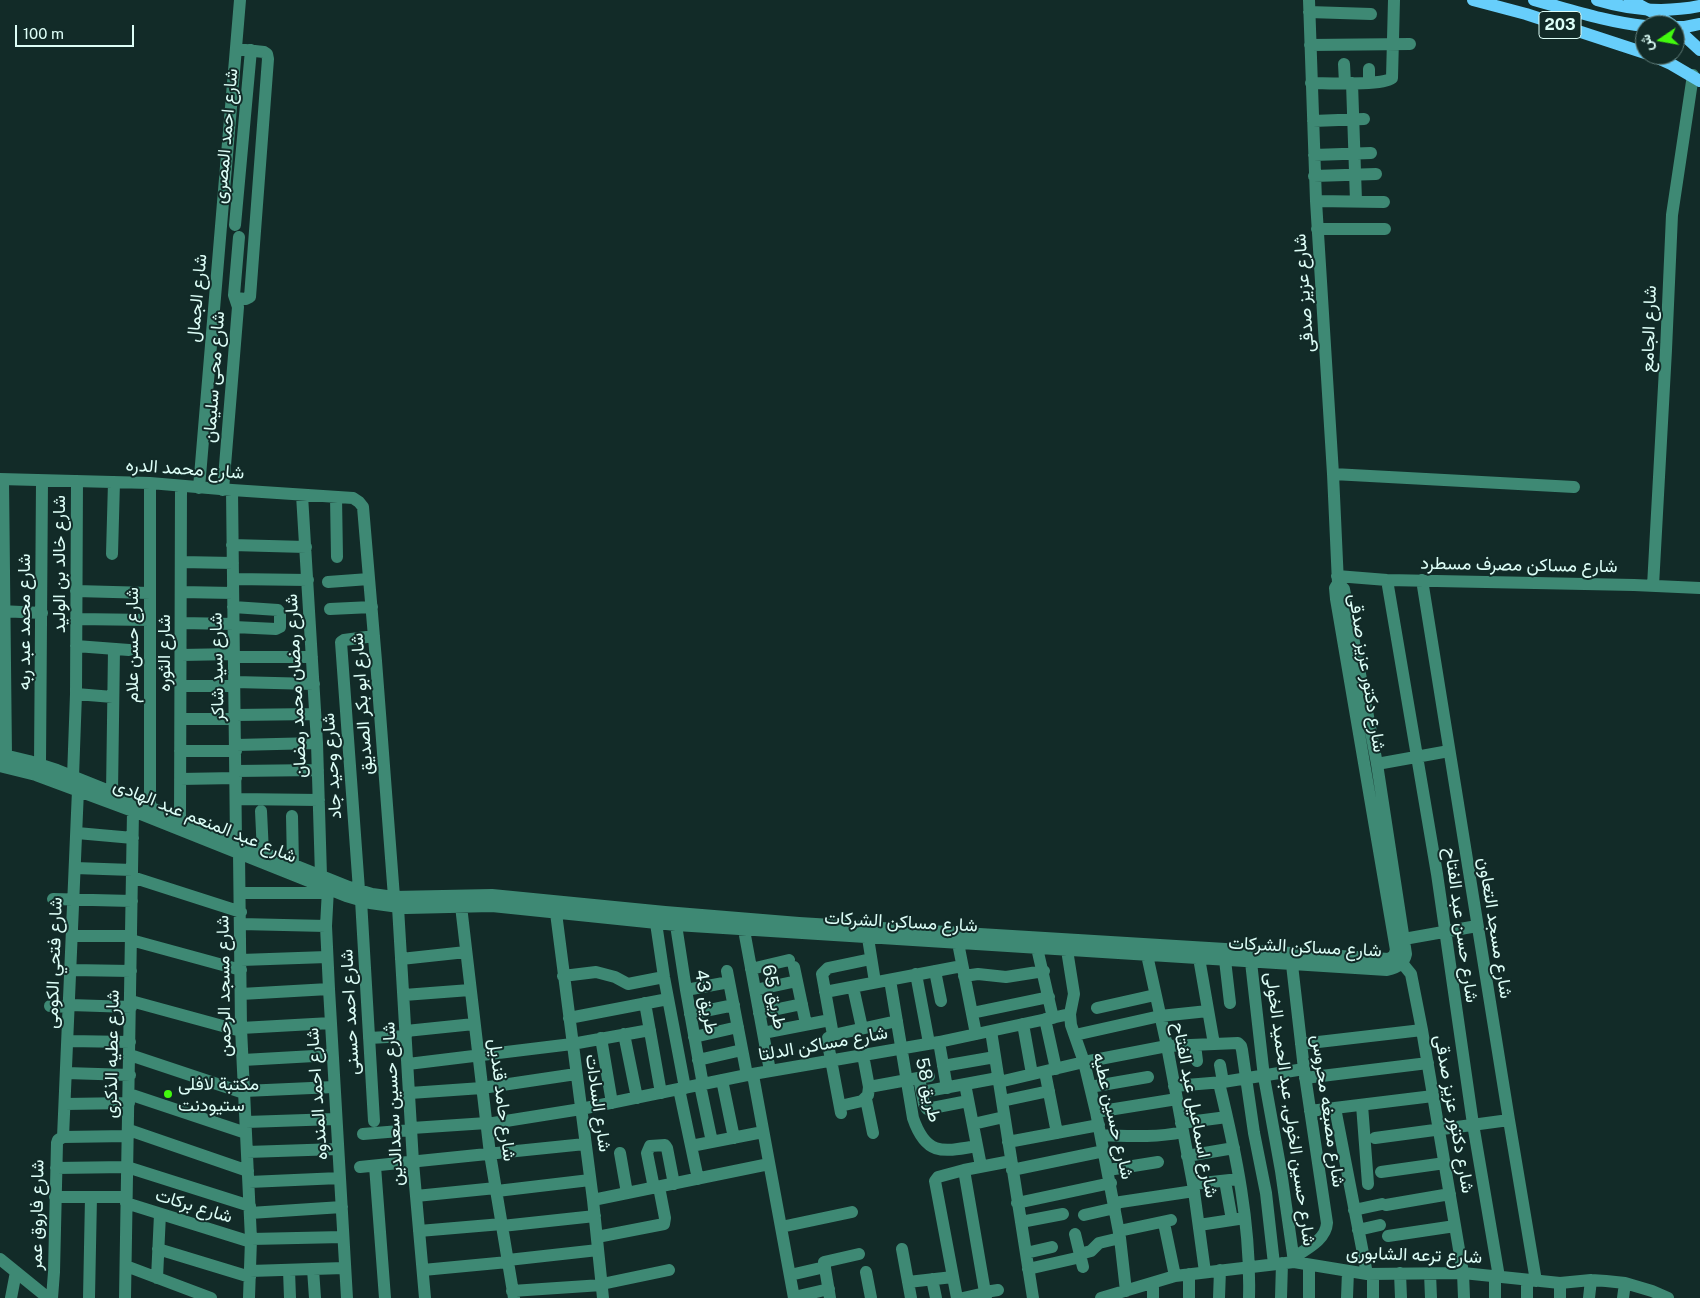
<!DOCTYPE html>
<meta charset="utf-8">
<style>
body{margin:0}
#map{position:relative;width:1700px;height:1298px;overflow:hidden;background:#122b28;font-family:"Public Sans",Vazirmatn,sans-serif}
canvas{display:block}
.north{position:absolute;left:1635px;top:15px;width:50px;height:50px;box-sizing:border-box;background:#122b28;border:1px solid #637f7b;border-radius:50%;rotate:258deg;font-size:14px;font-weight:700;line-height:20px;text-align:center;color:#ddfef7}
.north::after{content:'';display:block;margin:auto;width:18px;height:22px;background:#42f90e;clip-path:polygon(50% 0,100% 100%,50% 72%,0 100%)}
.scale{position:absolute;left:15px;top:25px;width:119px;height:22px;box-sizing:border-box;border:2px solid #ddfef7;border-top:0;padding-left:6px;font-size:15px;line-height:18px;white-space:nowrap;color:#ddfef7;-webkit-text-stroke:4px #122b28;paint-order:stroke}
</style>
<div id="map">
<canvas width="1700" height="1298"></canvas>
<div class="north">ش</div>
<div class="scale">100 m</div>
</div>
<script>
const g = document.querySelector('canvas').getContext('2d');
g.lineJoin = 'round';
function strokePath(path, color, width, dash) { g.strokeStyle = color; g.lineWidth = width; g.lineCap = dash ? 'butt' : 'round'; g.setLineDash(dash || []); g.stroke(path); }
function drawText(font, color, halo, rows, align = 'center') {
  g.font = font + ' "Public Sans",Vazirmatn,sans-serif'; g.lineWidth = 4; g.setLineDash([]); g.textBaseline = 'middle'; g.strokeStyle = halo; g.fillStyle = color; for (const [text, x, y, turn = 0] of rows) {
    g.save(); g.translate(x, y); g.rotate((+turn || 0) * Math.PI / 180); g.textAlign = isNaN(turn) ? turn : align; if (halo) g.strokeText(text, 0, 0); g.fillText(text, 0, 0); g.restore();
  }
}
strokePath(new Path2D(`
 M1309,0L1316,201L1333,474L1338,583L1335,588L1336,599L1396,950L1394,956L1389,959
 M1309,12L1371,14
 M1310,45L1410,44
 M1344,64L1345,83
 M1369,69V82
 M1311,83C1327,83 1382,86 1392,78L1394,0
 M1352,83L1356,201
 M1313,121L1364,119
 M1314,155L1371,153
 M1314,176L1376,174
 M1316,201L1384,202
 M235,225L251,50
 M1317,229H1385
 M235,298L246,299L250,297L268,59L267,54L264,52L236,49
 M1333,474L1574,487
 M0,479L150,483L232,490L353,498L359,502L363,507L376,661L394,897
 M3,480L6,755
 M150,483V808
 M199,488L240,0
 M223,490L238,307L234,295L239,237
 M232,490L236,842
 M302,495L317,743L321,876
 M336,497L337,557
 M232,545L306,547
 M112,554L114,482
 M181,562L233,563
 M1337,576L1387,580L1634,585L1700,588
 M233,579L308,580
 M1387,580L1437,874L1473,1124L1499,1277
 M1422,580L1509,1120L1536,1281
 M328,582L369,579
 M1653,586L1666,350L1672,215L1693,75
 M76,591L150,593
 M181,592L233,593
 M233,607L278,610L280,613V627L276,629L234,627
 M330,609L372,607
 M0,611L42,613
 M76,619L150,620
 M181,623L234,624
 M76,646L129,650
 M181,655L235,654
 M235,657H312
 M235,682L314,684
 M181,686H235
 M76,694L113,697
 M235,715L315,714
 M181,719H235
 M236,745L317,743
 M180,751H236
 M0,754L29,761L57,770L349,887L372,894L394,897L492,895L665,912L799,923L1389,959L1402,963L1411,974L1422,1030L1463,1273L1464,1298
 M1377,764L1449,751
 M40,765L42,481
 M0,766L36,775L133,811L346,896L370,903L406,908L492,906L676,925L1387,970C1396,968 1404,964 1406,954L1377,764L1344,589L1338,583
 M236,771L318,770
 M73,777L76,694L77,481
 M180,779L236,778
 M112,793L114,649
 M236,799L319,800
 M261,811L263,853
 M292,816L293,864
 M180,819L181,486
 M77,833L133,838
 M239,853L241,1028L251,1239L249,1298
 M75,868L132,870
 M132,877L241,912
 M328,889L326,926L329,989L347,1298
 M359,890L341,642L344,640L374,636
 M240,893H328
 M53,899L132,901
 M361,900L374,1121
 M461,906L490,1154L514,1298
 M398,907L413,1162L425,1298
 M556,913L593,1200L603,1298
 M656,923L664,977L685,1088
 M241,924L326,926
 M676,925L686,990L703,1085
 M744,930L770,1071
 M72,936H131
 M868,938L875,982
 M1404,939L1477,926
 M131,940L241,970
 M958,943L976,1034
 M1037,948L1053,1018
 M1067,950L1074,994L1070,1014L1071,1025L1084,1062L1096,1112L1120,1238L1126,1291
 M1147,955L1167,1046L1193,1184L1205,1272
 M1291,956L1304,1069L1327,1223C1326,1240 1306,1249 1293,1258
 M1199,958L1214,1044
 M401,959L466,952
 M241,960L327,957
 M1225,960L1230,1003
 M1251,962L1264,1077L1281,1171L1294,1262
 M794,967L806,1024
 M751,969L789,960
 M71,970L131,971
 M727,971L747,1075
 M935,971L941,1001
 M916,974L929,1043
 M563,976L596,972L615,977L628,984L664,977
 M964,976L978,974L1006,977L1044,971
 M890,980L913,1118C926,1156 942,1152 977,1146
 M853,987L862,1028
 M686,990L729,982
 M755,990L797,981
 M825,992L962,966
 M241,994L329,989
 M404,995L470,990
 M131,1001L241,1031
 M645,1003L661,1093
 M70,1005L131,1007
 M50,1006L70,1007
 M1097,1008L1155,995
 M759,1013L802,1004
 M972,1013L1049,997
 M690,1014L734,1005
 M569,1018L668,999
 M1045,1019L1056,1069
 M1023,1024L1032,1074
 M241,1028L331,1023
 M406,1031L474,1024
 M991,1031L1033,1298
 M763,1033L830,1020
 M624,1034L637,1098
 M833,1035L822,974L828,968L871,959
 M1075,1035L1160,1016L1208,1011
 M694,1037L738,1027
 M369,1038L406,1036
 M601,1038L612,1103
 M68,1041L130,1042
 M939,1042L947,1088
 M1301,1044L1422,1030
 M1195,1045L1197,1061
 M130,1055L244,1093
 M243,1060L332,1055
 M698,1060L742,1050
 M408,1064L572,1044L650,1030
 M1220,1065L1223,1082
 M943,1066L995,1057
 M1045,1072L1057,1133
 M66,1073L130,1075
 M753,1075L794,1298
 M919,1078L924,1104L927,1109L968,1101
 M1305,1078L1428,1063
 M722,1080L734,1138
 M999,1082L1084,1062L1167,1046L1238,1043L1241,1046L1242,1050L1254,1133L1266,1193L1274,1264
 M1219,1083C1236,1153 1251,1225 1249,1298
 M965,1084L981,1166
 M700,1085L712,1142
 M1174,1086L1223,1082L1304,1069
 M869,1087L929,1076
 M1090,1087L1148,1077
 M679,1089L698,1179
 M244,1091L334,1087
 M922,1092L998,1078
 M410,1093L482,1088L576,1074
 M129,1094L246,1133
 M866,1099L873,1133
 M1002,1101L1049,1091
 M65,1104L129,1103
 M1362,1105L1368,1184
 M840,1106L862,1101L868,1095L869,1087L863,1055
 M1335,1108L1367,1274
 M1310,1111L1433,1096
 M1096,1112L1177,1099
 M841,1113L828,1044V1038L833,1035L897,1021
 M246,1122L336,1119
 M1181,1123L1227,1117
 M487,1124L581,1109L747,1075L939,1042L1070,1014
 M973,1124L1004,1117
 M412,1128L487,1123
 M129,1130L248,1171
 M363,1134L412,1130
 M1101,1135C1129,1136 1155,1138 1183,1132
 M63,1137L78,790
 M63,1137L128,1136
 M1375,1138L1509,1120
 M1008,1142L1099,1125
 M691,1146L763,1132
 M247,1152L338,1149
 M620,1153L627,1193
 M1187,1156L1234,1148
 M375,1166L385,1298
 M360,1167L585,1144
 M56,1168L127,1167L250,1206
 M964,1170L986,1298
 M1012,1170L1104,1151
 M1108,1170L1158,1162
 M1381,1172L1445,1163
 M1225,1181L1232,1220
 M249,1182L340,1178
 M1193,1184L1239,1179
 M654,1188L647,1153L650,1146L665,1145L667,1148L674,1184
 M497,1191L590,1180
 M416,1196L496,1188
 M55,1197H126
 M593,1200L769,1164
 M126,1203L251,1242
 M1017,1203L1111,1183
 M1114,1203L1194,1191
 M1386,1205L1450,1194
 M1354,1210L1382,1204
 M250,1213L342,1207
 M1084,1215L1115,1208
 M1021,1222L1063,1214
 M1199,1225L1245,1218
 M502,1226L595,1216
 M781,1227L852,1212
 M1165,1228L1175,1276
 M1358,1230L1380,1225
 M419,1231L502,1224
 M1119,1231L1171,1220
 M1075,1234L1083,1267
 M1388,1236L1455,1226
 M597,1237L664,1224L665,1218L659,1187
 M251,1239L343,1237
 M158,1249L250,1277
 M902,1249L911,1298
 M1026,1253L1052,1247
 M1080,1254L1091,1251L1099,1243L1120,1238
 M0,1259L48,1298
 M508,1260L598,1250
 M126,1266L211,1298
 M313,1269L315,1298
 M1028,1269L1081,1257
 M289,1270L290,1298
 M423,1270L508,1262
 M250,1271L344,1268
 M866,1272L871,1298
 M1400,1273L1401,1298
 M1430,1273L1431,1298
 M790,1275L825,1267
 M1495,1276V1298
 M157,1278L160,1214
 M932,1279L936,1298
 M1527,1280V1298
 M908,1282L953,1277
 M1560,1283V1298
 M602,1284L669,1270
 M512,1291L602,1285
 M985,1292L998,1290
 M794,1297L829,1289
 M11,1298L16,1272
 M52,1298L54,1272L57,1143L58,1140L63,1137
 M89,1298L91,1197
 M125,1298L133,811
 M830,1298L824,1262L859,1254
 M957,1298L935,1181L938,1177L964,1170L1011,1161
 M963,1298L985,1293
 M1101,1298L1175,1276L1294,1262L1367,1274L1463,1273L1560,1283L1591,1280L1606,1281L1625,1283L1652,1291L1668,1298
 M1153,1298V1283
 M1189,1298V1274
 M1219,1298L1220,1270
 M1281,1298L1282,1263
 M1309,1298V1265
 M1347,1298L1348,1271
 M1373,1298V1274
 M1589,1298L1591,1280
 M1623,1298L1625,1283`), '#3e8974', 12);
strokePath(new Path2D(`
 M1473,0L1526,14L1645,53
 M1534,0C1571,10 1607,22 1645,26
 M1630,0L1656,14L1672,25
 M1675,27L1700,50
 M1675,27H1685L1700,24
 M1651,55L1671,64L1700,81`), '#67cefb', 12);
strokePath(new Path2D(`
 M1597,0C1630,10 1666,13 1700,6`), '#67cefb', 12);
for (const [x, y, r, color] of [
 [168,1094,5,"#42f90e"]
]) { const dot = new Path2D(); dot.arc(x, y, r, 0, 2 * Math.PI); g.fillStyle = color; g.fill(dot); strokePath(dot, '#122b28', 2); }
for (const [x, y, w] of [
 [1560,25,42]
]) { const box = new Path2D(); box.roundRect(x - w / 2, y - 13.5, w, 27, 4); g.fillStyle = '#122b28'; g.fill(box); strokePath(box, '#ddfef7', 1); }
drawText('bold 16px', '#ddfef7', null, [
 ["203",1560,25]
]);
drawText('18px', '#ddfef7', '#122b28', [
 ["شارع احمد المصرى",226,136,-85],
 ["شارع عزيز صدقى",1304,293,-94],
 ["شارع الجمال",197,298,-85],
 ["شارع الجامع",1649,329,-88],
 ["شارع محى سليمان",214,377,-86],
 ["شارع محمد الدره",185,469,4],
 ["شارع خالد بن الوليد",59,564,-90],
 ["شارع مساكن مصرف مسطرد",1519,565,1],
 ["شارع محمد عبد ربه",24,622,-90],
 ["شارع حسن علام",132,645,-90],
 ["شارع الثوره",164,653,-90],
 ["شارع سيد شاكر",217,667,-91],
 ["شارع دكتور عزيز صدقى",1367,673,81],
 ["شارع رمضان محمد رمضان",296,686,-93],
 ["شارع ابو بكر الصديق",362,704,-94],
 ["شارع وحيد جاد",332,766,-94],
 ["شارع عبد المنعم عبد الهادى",205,821,22],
 ["شارع مساكن الشركات",901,922,3],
 ["شارع حسن عبد الفتاح",1461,925,82],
 ["شارع مسجد التعاون",1495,928,81],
 ["شارع مساكن الشركات",1305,947,3],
 ["شارع فتحي الكومى",54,963,-88],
 ["شارع مسجد الرحمن",224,986,-91],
 ["طريق 65",774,997,79],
 ["طريق 43",706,1002,80],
 ["شارع احمد حسنى",350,1012,-93],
 ["شارع مساكن الدلتا",823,1044,-10],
 ["شارع عطيه الذكرى",112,1054,-89],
 ["طريق 58",928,1090,78],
 ["شارع احمد المندوه",317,1094,-94],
 ["شارع حامد قنديل",502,1100,83],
 ["شارع السادات",598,1103,82],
 ["شارع حسين سعدالدين",393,1104,-93],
 ["شارع حسين الخولى, عبد الحميد الخولى",1290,1109,82],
 ["شارع اسماعيل عبد الفتاح",1195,1110,79],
 ["شارع مصبغه محروس",1328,1111,82],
 ["شارع دكتور عزيز صدقى",1454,1114,80],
 ["شارع حسين عطيه",1113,1116,77],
 ["شارع بركات",194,1206,17],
 ["شارع فاروق عمر",37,1215,-89],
 ["شارع ترعه الشابورى",1414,1255,2]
]);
drawText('18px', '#ddfef7', '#122b28', [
 ["مكتبة لافلى",178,1084],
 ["ستيودنت",178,1105]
], 'left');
</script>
